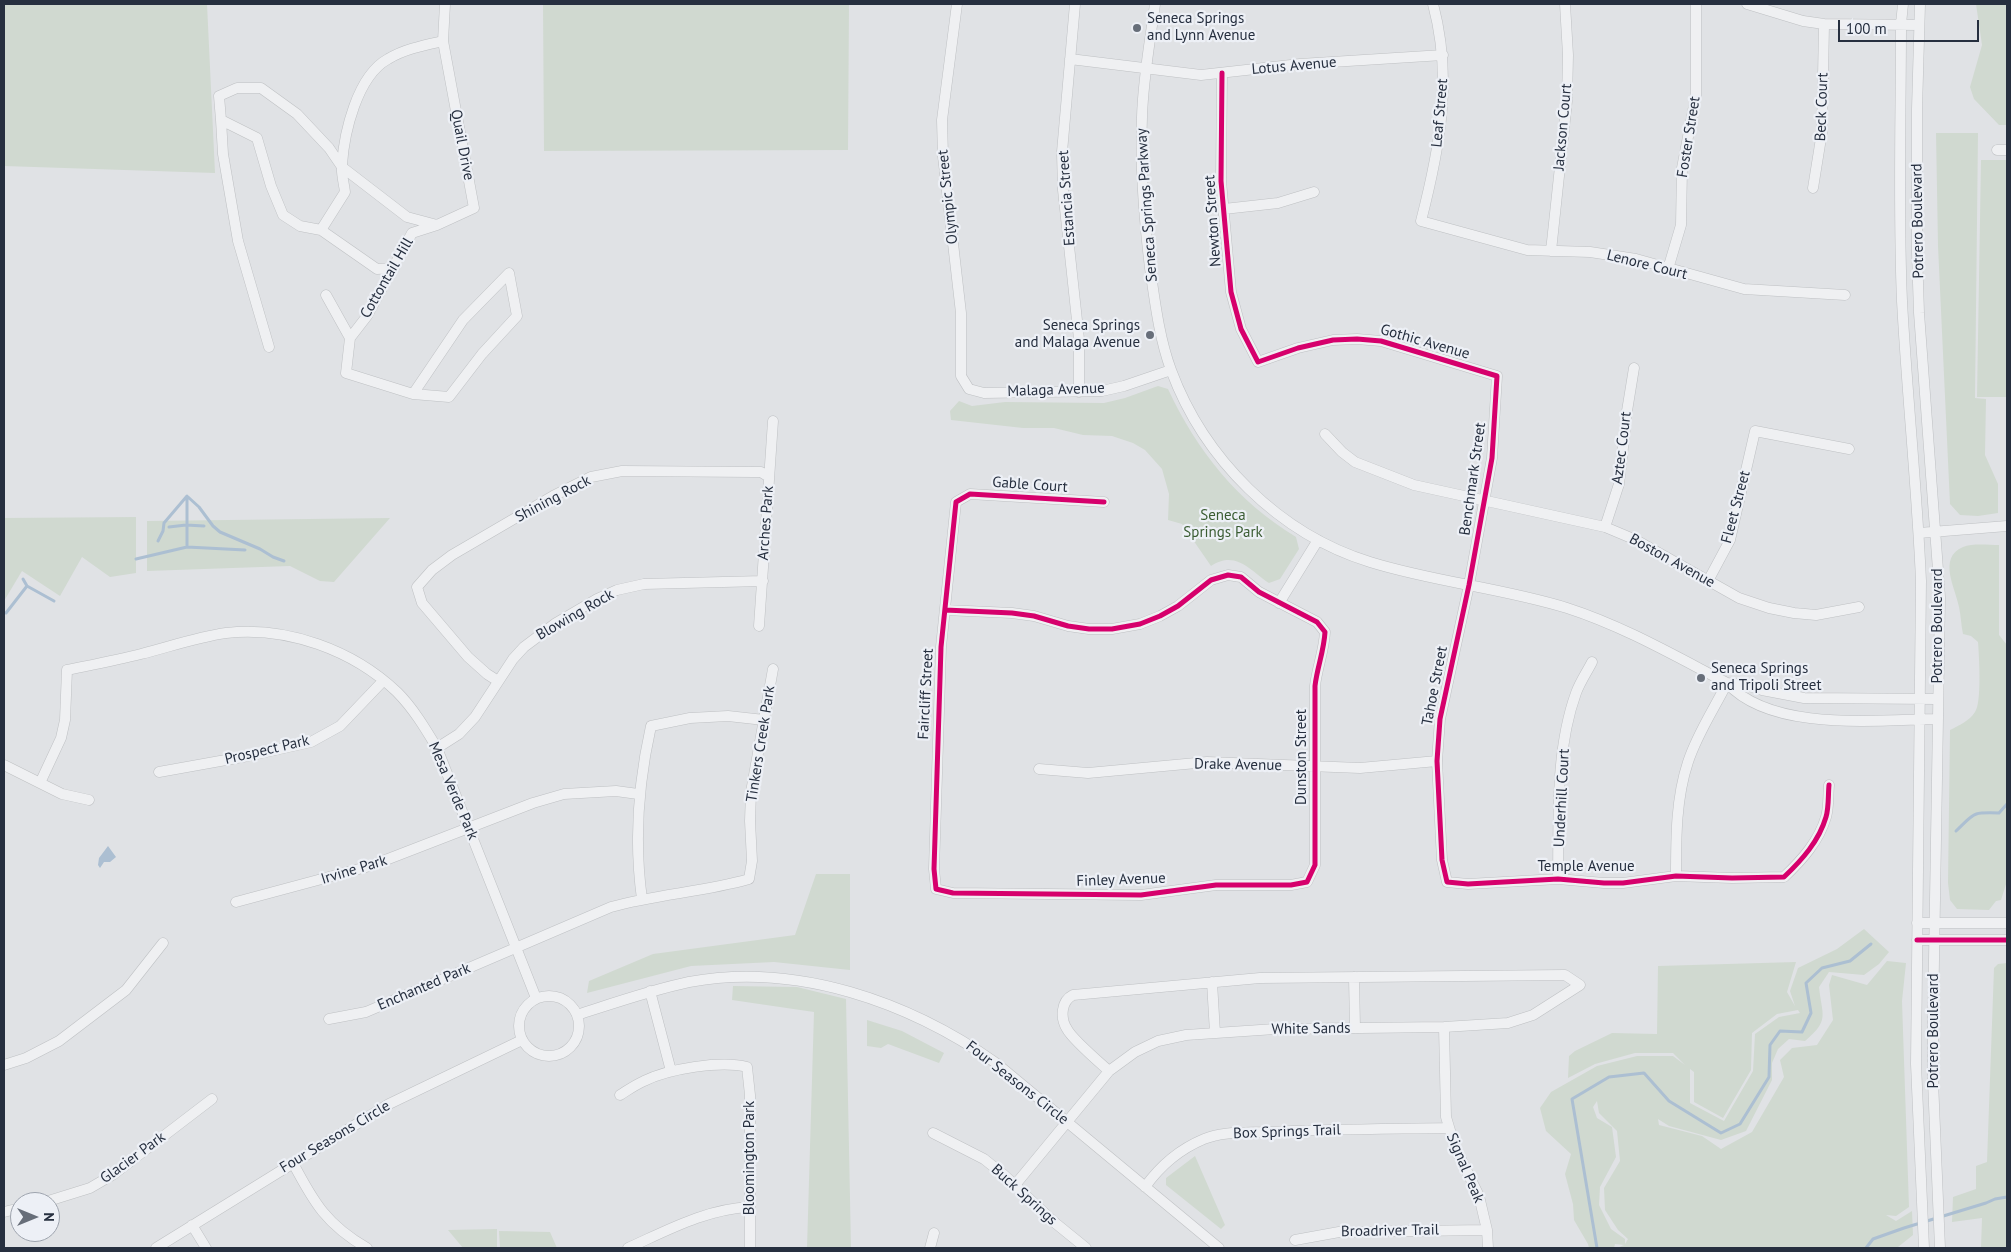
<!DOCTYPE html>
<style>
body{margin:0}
#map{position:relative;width:2011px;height:1252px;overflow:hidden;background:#e0e2e5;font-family:"PT Sans",sans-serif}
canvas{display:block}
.frame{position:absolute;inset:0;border:5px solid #262f3f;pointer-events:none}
.north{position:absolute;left:10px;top:1192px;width:50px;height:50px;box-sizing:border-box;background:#edf0f6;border:1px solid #9da3ad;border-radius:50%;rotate:90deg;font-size:14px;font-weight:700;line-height:20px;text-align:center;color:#262f3f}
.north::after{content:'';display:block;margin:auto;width:18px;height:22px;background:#676e79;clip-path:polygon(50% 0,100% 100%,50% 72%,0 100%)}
.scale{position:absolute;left:1838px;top:20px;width:141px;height:22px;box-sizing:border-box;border:2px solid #262f3f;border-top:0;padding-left:6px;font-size:15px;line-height:18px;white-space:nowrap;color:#262f3f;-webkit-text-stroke:4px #edf0f6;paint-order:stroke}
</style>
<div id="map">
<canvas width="2011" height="1252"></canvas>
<div class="frame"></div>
<div class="north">N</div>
<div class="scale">100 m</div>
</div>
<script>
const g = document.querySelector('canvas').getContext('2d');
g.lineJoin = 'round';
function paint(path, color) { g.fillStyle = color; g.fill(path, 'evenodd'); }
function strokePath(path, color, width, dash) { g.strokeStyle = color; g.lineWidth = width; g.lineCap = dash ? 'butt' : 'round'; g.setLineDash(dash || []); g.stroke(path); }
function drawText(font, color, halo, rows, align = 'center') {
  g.font = font + ' "PT Sans",sans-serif'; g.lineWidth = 4.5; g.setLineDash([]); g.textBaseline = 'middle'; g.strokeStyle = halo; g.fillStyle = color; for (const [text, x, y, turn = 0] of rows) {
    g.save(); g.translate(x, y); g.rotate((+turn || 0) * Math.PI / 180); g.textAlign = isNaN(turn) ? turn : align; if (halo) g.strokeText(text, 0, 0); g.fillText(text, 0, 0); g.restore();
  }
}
paint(new Path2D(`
 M4,4H207L215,173L4,166Z
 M543,4H849L848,150L544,151Z
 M1976,4H2007V125H1999L1974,99L1970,87L1982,45Z
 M1936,133H1978L1975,398L1986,399L1985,455L1998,484V513L1978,516L1960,515L1950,504L1938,246Z
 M1981,160H2007V397H1977Z
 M1158,386L1168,389C1197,451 1237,501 1296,537L1299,549L1280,579L1269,583C1249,569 1235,550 1211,566L1182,524L1168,520L1169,494L1162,469L1145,450L1133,443L1112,436L1083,435L1054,428H1023L951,420L950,411L959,401L972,406L1005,402L1104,403L1125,398Z
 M136,517V573L110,577L82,557L60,596L22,571L4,601V518Z
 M390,518L334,582L320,581L290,566L147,571V521Z
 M1999,545V635L2007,645V881L2001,900L1996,901L1989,910L1957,909L1950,900L1948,883L1950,730C1960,725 1969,721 1975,712C1982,703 1979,655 1978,642L1971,636L1963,634C1961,625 1961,616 1959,607C1956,589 1937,558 1963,547C1972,543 1989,545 1999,545Z
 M816,874H850V970L774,962L691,966L587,993L589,981L653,954L795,935Z
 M1864,929L1889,952L1879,964L1864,975L1829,972L1819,987C1822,1016 1830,1020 1805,1041L1789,1039L1778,1049L1772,1063V1080L1746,1131L1721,1140L1669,1126L1658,1119L1659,1125L1702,1136L1721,1149L1752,1132L1784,1077L1780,1060L1792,1048L1817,1045L1833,1020L1829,985L1832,975L1867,985L1887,961L1906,963L1902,1001L1909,1207L1896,1216L1886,1215L1896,1221L1912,1211L1913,1235L1898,1247L1886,1248H1617L1624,1245L1615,1244L1614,1248H1589L1588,1244L1574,1220L1573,1204L1565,1174L1571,1154L1546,1131L1540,1108L1551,1092L1597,1066L1637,1056H1673L1685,1065L1673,1053H1635L1595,1064L1568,1078L1569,1056L1575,1051L1612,1033L1657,1034L1658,966L1796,962L1787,992L1795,1006L1790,991L1798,968L1837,949ZM1798,1010L1800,1013L1779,1017L1755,1034L1753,1071L1724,1121L1690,1103V1069L1694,1072V1102L1723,1118L1751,1070L1752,1033L1777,1014ZM1597,1101L1599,1113L1617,1131L1620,1161L1604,1188L1605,1210L1618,1230L1628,1239L1625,1244V1239L1611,1229L1599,1205L1600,1187L1616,1157L1612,1127L1597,1118L1593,1107Z
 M2007,963V1248H1981L1982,1218L1952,1222L1953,1197L1976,1189V1166L1987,1162L1994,968L1998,964Z
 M733,986L797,987L846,999L851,1248H807L814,1012L732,1000Z
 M867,1020L902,1031L944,1053L939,1063L888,1044L881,1048L867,1046Z
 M1195,1156L1225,1225L1221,1229L1166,1185V1178Z
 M497,1229V1248H463L448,1230Z
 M499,1231L550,1232L557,1248H500Z`), '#d0d9d0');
paint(new Path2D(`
 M108,846L116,857L110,862H104L100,868L98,865L99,858Z`), '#acbfd2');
strokePath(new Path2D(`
 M188,497L199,507L213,526L220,532L260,549L273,557L284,561
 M186,525L204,526
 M169,527L186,525
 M187,545V547L245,550
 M136,559L187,547V496L164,523L163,531L158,541
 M23,579L27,586L54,601
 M6,613L27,586
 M1956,831C1975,813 1971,812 1999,813L2007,804
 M1597,1248L1572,1099L1609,1077L1644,1073L1669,1101L1721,1133L1740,1124L1769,1077L1770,1045L1780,1031L1802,1032L1811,1013L1806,983L1822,968L1850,961L1871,944
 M1866,1248L1873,1239L1904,1228L1986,1203L1995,1199L2007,1197`), '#acbfd2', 3);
const minor = new Path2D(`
 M957,4L942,120L943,156L961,313V376L969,389L984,393L1102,391L1124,386L1171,370
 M1075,4L1062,152L1063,190L1079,339V392
 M1155,4C1150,42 1143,79 1142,117C1140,167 1144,218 1150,268C1155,302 1159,337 1171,370C1204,459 1279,534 1370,562C1434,582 1503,588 1567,608C1623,626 1675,656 1727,683C1771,732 1877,720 1937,719
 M1433,4C1453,79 1440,147 1421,221L1527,250L1590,252L1636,259L1744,289L1845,295
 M1747,4L1803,21L1824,24L1918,25
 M1903,4L1901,24C1901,116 1898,209 1902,301C1907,395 1917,488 1921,581L1916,1064L1924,1248
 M1920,4L1917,109V252L1919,313L1940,597L1933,1020V1081L1940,1248
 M1070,59L1201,75L1300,64L1443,55
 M1222,73L1221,181L1231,292L1241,329L1258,362L1298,348L1333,340L1357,339L1381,341L1497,376L1492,458L1469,585L1440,719L1437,761L1442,860L1447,882L1468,884L1558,879L1604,883H1623L1676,876L1732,878L1784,877C1802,860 1819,841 1826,817C1829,807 1828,795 1829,785
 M221,120L223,154L238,241L269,347
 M1997,150H2007
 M1813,188L1822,132L1824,24
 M1224,209L1278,203L1314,192
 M321,230L345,192C344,183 341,174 342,165C344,133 357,76 388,59C404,49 425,45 443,41
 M1551,251L1567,101L1568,55L1565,4
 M394,268L377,269L321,230L300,226L283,215L271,186L257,138L221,120L219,96L237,88H261L297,114L329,148L342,167L407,217L437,225
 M1668,269L1681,225L1682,168L1696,95V4
 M509,273L517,316L482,354L449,397L413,394L463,320Z
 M326,295L350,338L346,373L413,394
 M350,338L367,316L412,233L437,225L474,208L443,41L445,4
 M1325,434L1342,452L1355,462L1414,485L1605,527L1636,540L1739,598L1769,608L1794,613L1816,615L1859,607
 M1605,527L1619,484L1627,411L1634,368
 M1919,533L2007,526
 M1708,581L1730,540L1755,431L1849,449
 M1279,603L1318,540
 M945,610L1012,613L1034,616L1068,626L1089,629H1112L1140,624L1160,616L1178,606L1211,580L1228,575L1241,577L1259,592L1317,622L1325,632C1324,651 1317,668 1315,686V865L1307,882L1291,885H1216L1141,895L953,893L936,889L934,869L941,647L956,502L970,494L1104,502
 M759,626L773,421
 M498,681L487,674L468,657L422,603L417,587L432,570L452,555L553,496L591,477L622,471L755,472H761L769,477
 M1727,683L1743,684L1762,690L1804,698L1937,699
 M437,748L459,734L475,717L513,659L524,647L556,623L597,599L617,590L644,584L763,581
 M4,765L62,794L89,800
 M1039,769L1088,773L1207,762L1360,768L1437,761
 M159,772L248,756L311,742L340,726L383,681
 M40,783L61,738L65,720L67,670C91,665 117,660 141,654C169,647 197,637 226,633C287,626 353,650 397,692C413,708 425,728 437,748L536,998
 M1676,876C1676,837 1676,798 1688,762C1697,734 1714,709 1727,683
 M1558,879C1559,818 1555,751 1576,693C1580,682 1587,672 1592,662
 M642,899C634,841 638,784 651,726L690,718L728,716L764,720
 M236,902L370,866L533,803L564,794L616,791L638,794
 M1917,923H2007
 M1917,940H2007
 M1354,977L1355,1028
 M1212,982L1215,1033
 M650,991L671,1071
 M519 1026a30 30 0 1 1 60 0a30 30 0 1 1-60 0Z
 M577,1015C614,1003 651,990 689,982C797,962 909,1002 996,1063L1219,1248
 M329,1019L366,1012L611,907C657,894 704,892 749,879L752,861L750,821L751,792L773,669
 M1444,1027L1446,1117L1455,1147L1479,1196L1487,1230L1488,1248
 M4,1065L26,1058L59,1041L126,990L163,943
 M620,1095C628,1090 635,1085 644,1081C668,1069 721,1060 747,1067L750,1095V1248
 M933,1133L984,1159L1004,1175L1054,1222L1086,1248
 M293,1163C314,1203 327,1225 367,1248
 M1015,1185L1109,1071L1135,1052L1158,1041L1186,1035L1275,1029L1444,1027L1508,1023L1533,1015L1580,985L1565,975L1260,978L1073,995C1061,1001 1060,1018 1067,1029C1072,1039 1099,1062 1109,1071
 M1145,1187C1160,1166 1180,1149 1204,1139C1223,1131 1247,1133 1268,1132C1328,1129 1388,1129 1448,1128
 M45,1202L90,1188L114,1174L212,1099
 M4,1212L20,1208
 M192,1225L206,1248
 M1295,1240L1339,1232L1487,1230
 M156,1248L389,1104L522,1040
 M628,1248C668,1230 706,1209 750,1207
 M930,1248L934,1233`);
strokePath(minor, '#bec0c3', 11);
strokePath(minor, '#eff0f2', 10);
strokePath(new Path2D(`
 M1222,73L1221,181L1231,292L1241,329L1258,362L1298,348L1333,340L1357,339L1381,341L1497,376L1492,458L1469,585L1440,719L1437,761L1442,860L1447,882L1468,884L1558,879L1604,883H1623L1676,876L1732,878L1784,877C1802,860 1819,841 1826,817C1829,807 1828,795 1829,785
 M945,610L1012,613L1034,616L1068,626L1089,629H1112L1140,624L1160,616L1178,606L1211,580L1228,575L1241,577L1259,592L1317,622L1325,632C1324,651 1317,668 1315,686V865L1307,882L1291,885H1216L1141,895L953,893L936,889L934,869L941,647L956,502L970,494L1104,502
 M1917,940H2007`), '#d6006c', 5);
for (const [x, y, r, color] of [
 [1137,28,5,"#676e79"],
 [1150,335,5,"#676e79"],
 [1701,678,5,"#676e79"]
]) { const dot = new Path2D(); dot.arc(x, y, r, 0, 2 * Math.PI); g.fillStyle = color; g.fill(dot); strokePath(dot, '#edf0f6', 2); }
drawText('15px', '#262f3f', '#edf0f6', [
 ["Seneca Springs",1147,19],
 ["and Lynn Avenue",1147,36],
 ["Seneca Springs",1140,326,"right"],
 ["and Malaga Avenue",1140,343,"right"],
 ["Seneca Springs",1711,669],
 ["and Tripoli Street",1711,686]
], 'left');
drawText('15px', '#262f3f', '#edf0f6', [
 ["Lotus Avenue",1294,66,-5],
 ["Beck Court",1822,107,-88],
 ["Leaf Street",1440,113,-85],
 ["Jackson Court",1563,127,-85],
 ["Foster Street",1689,137,-81],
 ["Quail Drive",462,145,79],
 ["Olympic Street",948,197,-96],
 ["Estancia Street",1067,198,-94],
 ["Seneca Springs Parkway",1147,205,-94],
 ["Newton Street",1213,221,-94],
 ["Potrero Boulevard",1918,221,-91],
 ["Lenore Court",1647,265,14],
 ["Cottontail Hill",387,278,-60],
 ["Gothic Avenue",1425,342,16],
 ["Malaga Avenue",1056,390,-2],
 ["Aztec Court",1622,448,-83],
 ["Benchmark Street",1473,479,-82],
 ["Gable Court",1030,485,4],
 ["Shining Rock",553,499,-28],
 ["Fleet Street",1736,507,-75],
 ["Arches Park",766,523,-86],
 ["Boston Avenue",1672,561,29],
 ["Blowing Rock",575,615,-30],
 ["Potrero Boulevard",1938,626,-90],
 ["Tahoe Street",1435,686,-79],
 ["Faircliff Street",926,694,-87],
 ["Tinkers Creek Park",761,744,-81],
 ["Prospect Park",267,750,-13],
 ["Dunston Street",1302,757,-90],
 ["Drake Avenue",1238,765,1],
 ["Mesa Verde Park",453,791,67],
 ["Underhill Court",1562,798,-87],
 ["Temple Avenue",1586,867],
 ["Irvine Park",354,870,-17],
 ["Finley Avenue",1121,880,-2],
 ["Enchanted Park",424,987,-23],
 ["White Sands",1311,1029,-1],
 ["Potrero Boulevard",1934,1031,-90],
 ["Four Seasons Circle",1017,1083,38],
 ["Box Springs Trail",1287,1132,-2],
 ["Four Seasons Circle",335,1137,-31],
 ["Glacier Park",133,1158,-36],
 ["Bloomington Park",750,1158,-90],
 ["Signal Peak",1465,1168,67],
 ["Buck Springs",1024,1195,42],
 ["Broadriver Trail",1390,1231,-1]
]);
drawText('15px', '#3a5c32', '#edf0f6', [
 ["Seneca",1223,516],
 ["Springs Park",1223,533]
]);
</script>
